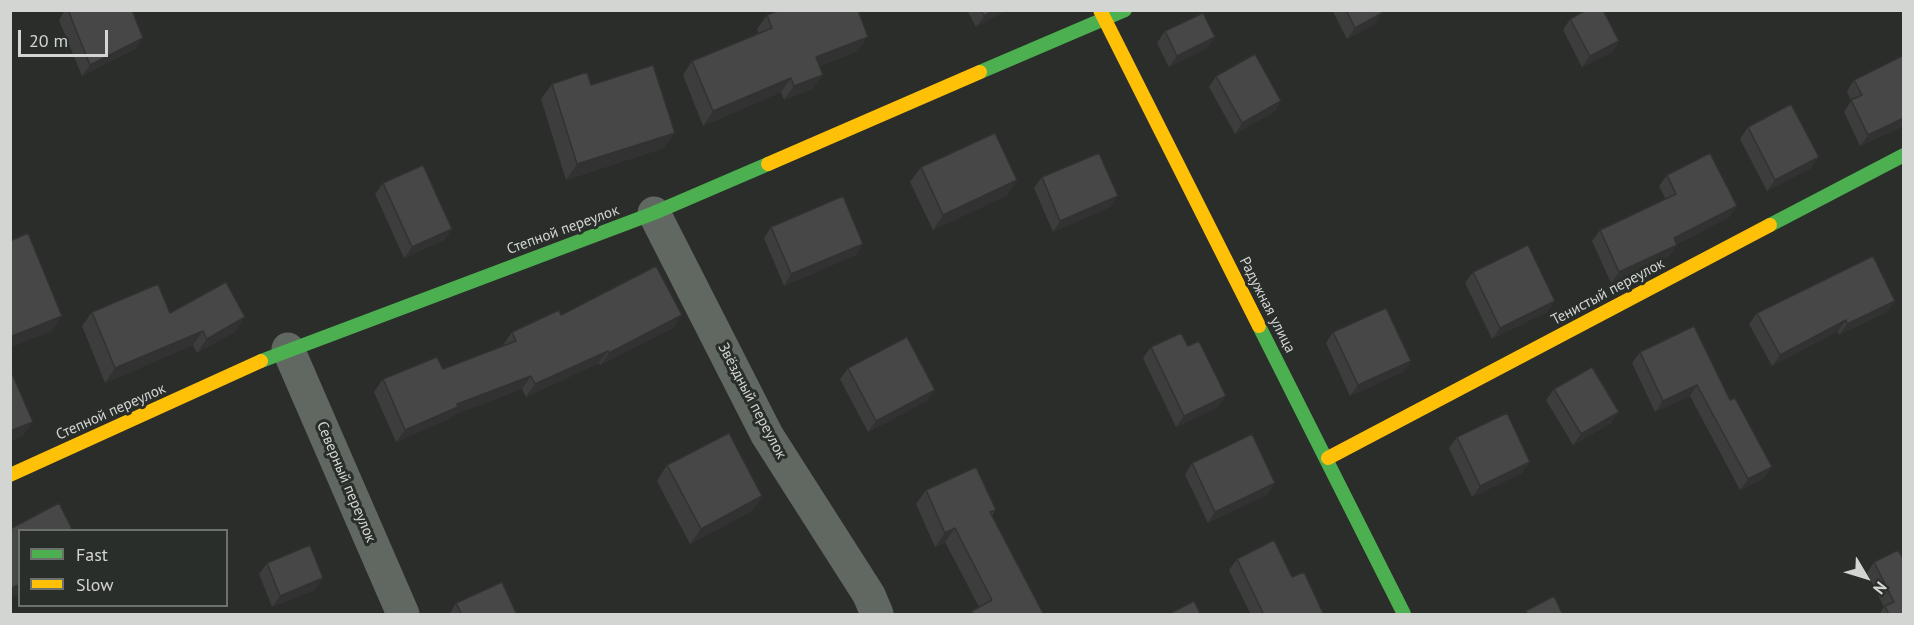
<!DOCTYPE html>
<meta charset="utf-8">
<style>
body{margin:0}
#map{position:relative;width:1914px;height:625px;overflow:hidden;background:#2b2d2b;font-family:"PT Sans",sans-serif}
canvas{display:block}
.frame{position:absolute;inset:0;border:12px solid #d2d5d2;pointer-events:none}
.legend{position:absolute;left:18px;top:529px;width:210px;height:78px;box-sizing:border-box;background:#2a2e2a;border:2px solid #6d716d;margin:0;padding:8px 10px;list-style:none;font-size:18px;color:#d2d5d2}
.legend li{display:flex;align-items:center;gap:12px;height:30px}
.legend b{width:30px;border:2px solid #6d716d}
.north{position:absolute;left:1836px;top:547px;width:60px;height:60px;-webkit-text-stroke:4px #2a2e2a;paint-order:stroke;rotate:128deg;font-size:16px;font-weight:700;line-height:24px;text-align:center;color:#d2d5d2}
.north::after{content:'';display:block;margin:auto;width:21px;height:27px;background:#d2d5d2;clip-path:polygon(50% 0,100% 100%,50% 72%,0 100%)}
.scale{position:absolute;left:18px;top:30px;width:90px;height:27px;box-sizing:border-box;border:3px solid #d2d5d2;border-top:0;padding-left:8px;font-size:18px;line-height:21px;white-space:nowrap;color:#d2d5d2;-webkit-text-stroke:4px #2a2e2a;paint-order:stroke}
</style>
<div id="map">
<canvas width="1914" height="625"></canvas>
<div class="frame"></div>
<ul class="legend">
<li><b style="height:8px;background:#4caf50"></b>Fast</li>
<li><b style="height:8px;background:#ffc107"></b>Slow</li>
</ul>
<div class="north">N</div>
<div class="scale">20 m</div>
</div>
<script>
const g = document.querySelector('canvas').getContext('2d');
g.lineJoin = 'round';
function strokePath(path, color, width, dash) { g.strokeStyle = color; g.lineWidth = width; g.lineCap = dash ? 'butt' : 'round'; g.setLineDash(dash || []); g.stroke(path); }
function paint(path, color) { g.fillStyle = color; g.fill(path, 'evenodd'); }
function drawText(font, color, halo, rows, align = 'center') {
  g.font = font + ' "PT Sans",sans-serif'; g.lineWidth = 6; g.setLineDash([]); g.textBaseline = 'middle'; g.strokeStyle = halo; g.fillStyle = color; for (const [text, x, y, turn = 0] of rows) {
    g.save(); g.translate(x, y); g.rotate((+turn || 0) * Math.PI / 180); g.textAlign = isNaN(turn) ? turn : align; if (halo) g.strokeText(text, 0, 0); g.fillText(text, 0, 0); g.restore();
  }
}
strokePath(new Path2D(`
 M654,213L767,435L869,595L877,614
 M288,349L403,614`), '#616861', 33);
strokePath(new Path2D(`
 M980,72L1125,10
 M1770,225L1904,155
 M1259,326L1404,614
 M261,361L654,213L768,164`), '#4caf50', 14);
strokePath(new Path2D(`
 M1100,10L1259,326
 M768,164L980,72
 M1328,458L1770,225
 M10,475L261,361`), '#ffc107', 14);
paint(new Path2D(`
 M65,10H132L143,38L135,49L82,76L59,20Z
 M967,10H1007L976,27Z
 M1332,10H1381L1375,24L1347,39Z
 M767,15L858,51L820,66L813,89L784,100L781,92L703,126L683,75L692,61L759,34L757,29Z
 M1570,19L1619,41L1612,52L1582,67L1563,30Z
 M1165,31L1215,37L1207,48L1169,67L1157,43Z
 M1904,55V126L1860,146L1844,112L1851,101L1847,91L1854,80Z
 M1216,76L1281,101L1274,112L1235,134L1209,87Z
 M552,84L664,148L566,180L541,99Z
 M1748,127L1819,157L1811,168L1767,191L1740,139Z
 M921,167L1017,180L1006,196L933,230L910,182Z
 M1667,175L1737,206L1729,217L1677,244V245L1669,256L1611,283L1592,241L1600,230L1666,200L1659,186Z
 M1042,177L1118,196L1110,207L1053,232L1034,188Z
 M383,183L452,229L444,240L404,258L375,194Z
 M771,227L863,244L856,255L784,286L764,238Z
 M1473,272L1555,301L1547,312L1492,339L1465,283Z
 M1895,301L1887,312L1839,335L1838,331L1772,366L1749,324L1757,313Z
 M92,312L170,313L235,332L197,353L193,345L105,383L82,326Z
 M561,315L673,328L600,365L599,363L526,397L522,389L453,415L449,419L396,442L374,392L383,379L443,369L503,346V345L512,332Z
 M1333,332L1411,361L1403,372L1350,396L1326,343Z
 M1188,346L1226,396L1218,407L1176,427L1143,358L1151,347Z
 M1640,352L1730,400L1764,478L1740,490L1690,396L1655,412L1632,363Z
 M848,368L927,401L868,432L840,379Z
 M1554,389L1611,423L1573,445L1546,400Z
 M1457,437L1522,473L1472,497L1449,448Z
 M1192,463L1268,494L1208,523L1185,475Z
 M667,465L762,496L752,511L690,544L657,481Z
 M926,490L996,510L992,515L1044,615H970L972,611L979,607L945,542L935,547L916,504Z
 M1237,559L1292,577L1324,615H1251L1229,570Z
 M1874,562L1904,615H1879L1884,607L1867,573Z
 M267,563L315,590L272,607L259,574Z
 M456,603L517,615H449Z`), '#3c3d3c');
paint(new Path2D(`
 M994,10H1007L976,27L984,16Z
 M1382,13L1375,24L1347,39L1355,28Z
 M868,37L858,51L807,71L816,57Z
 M1215,37L1207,48L1169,67L1177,56Z
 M143,38L135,49L82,76L90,65Z
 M1619,41L1612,52L1582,67L1590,56Z
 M823,75L813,89L784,100L794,86Z
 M791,78L781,92L703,126L713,111Z
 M1281,101L1274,112L1235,134L1242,123Z
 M1904,118V126L1860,146L1868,135Z
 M675,133L664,148L566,180L577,164Z
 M1819,157L1811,168L1767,191L1775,180Z
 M1017,180L1006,196L933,230L943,215Z
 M1118,196L1110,207L1053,232L1060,221Z
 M1737,206L1729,217L1666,249L1674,238Z
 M452,229L444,240L404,258L412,247Z
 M863,244L856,255L784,286L791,274Z
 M1677,245L1669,256L1611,283L1619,272Z
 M1555,301L1547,312L1492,339L1500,328Z
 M1895,301L1887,312L1839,335L1847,324Z
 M682,315L673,328L600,365L609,353Z
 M62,316L52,331L10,348V337Z
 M245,317L235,332L197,353L207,339Z
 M1846,320L1838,331L1772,366L1780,355Z
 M203,331L193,345L105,383L115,368Z
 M608,351L599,363L526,397L535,384Z
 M1411,361L1403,372L1350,396L1358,385Z
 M531,376L522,389L453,415L449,419L396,442L405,430L457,404Z
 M1697,385L1690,396L1655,412L1663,401Z
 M935,390L927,401L868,432L876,421Z
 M1226,396L1218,407L1176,427L1184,416Z
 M1619,412L1611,423L1573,445L1581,434Z
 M33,422L22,437L10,441V431Z
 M1530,462L1522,473L1472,497L1480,486Z
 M1772,467L1764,478L1740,490L1748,479Z
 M1275,483L1268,494L1208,523L1215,512Z
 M762,496L752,511L690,544L701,529Z
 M955,528L945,542L935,547L945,533Z
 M323,578L315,590L272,607L280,596Z
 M20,584V593L10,598V589Z`), '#313231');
const building = new Path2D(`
 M68,10H132L143,38L90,65Z
 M780,10H858L868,37L816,57L823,75L794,86L791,78L713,111L692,61L772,28L767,15Z
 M981,10H994L984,16Z
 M1346,10H1381L1382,13L1355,28Z
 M1586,10H1603L1619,41L1590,56L1570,19Z
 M1203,13L1215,37L1177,56L1165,31Z
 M1255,54L1281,101L1242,123L1216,76Z
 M1904,55V118L1868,135L1851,100L1862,95L1854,80Z
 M653,65L675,133L577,164L552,84L587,72L591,85Z
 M1791,104L1819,157L1775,180L1748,127Z
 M995,133L1017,180L943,215L921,167Z
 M1099,153L1118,196L1060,221L1042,177Z
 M1710,153L1737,206L1674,238L1677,245L1619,272L1600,230L1676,194L1667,175Z
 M423,165L452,229L412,247L383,183Z
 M843,196L863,244L791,274L771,227Z
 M28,233L62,316L10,337V241Z
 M1528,245L1555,301L1500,328L1473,272Z
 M1873,256L1895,301L1847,324L1846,320L1780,355L1757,313Z
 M656,266L682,315L609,353L608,351L535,384L531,376L457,404L458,407L405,430L383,379L437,357L443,369L516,341L512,332L559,310L561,315Z
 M226,282L245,317L207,339L203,331L115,368L92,312L158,284L170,313Z
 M1386,308L1411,361L1358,385L1333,332Z
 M1694,326L1730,400L1735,398L1772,467L1748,479L1697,385L1663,401L1640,352Z
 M1181,333L1188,346L1199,341L1226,396L1184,416L1151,347Z
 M907,337L935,390L876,421L848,368Z
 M1592,367L1619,412L1581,434L1554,389Z
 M10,369L33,422L10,431Z
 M1507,413L1530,462L1480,486L1457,437Z
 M729,433L762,496L701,529L667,465Z
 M1252,434L1275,483L1215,512L1192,463Z
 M976,467L996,510L990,512L1044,615H974L972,611L992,600L955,528L945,533L926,490Z
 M59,503L73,531H20V584L10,589V529Z
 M1274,540L1292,577L1304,572L1324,615H1264L1237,559Z
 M310,545L323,578L280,596L267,563Z
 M1898,550L1904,560V615H1889L1885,606L1894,602L1874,562Z
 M502,582L517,615H462L456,603Z
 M1554,596L1563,615H1528L1526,611Z
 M1194,601L1201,615H1167Z`);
paint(building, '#464746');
strokePath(building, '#313231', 1.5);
drawText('15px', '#d2d5d2', '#2a2e2a', [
 ["Степной переулок",563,230,-20],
 ["Тенистый переулок",1608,292,-28],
 ["Радужная улица",1267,305,63],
 ["Звёздный переулок",752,401,62],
 ["Степной переулок",111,412,-24],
 ["Северный переулок",346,482,67]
]);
</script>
